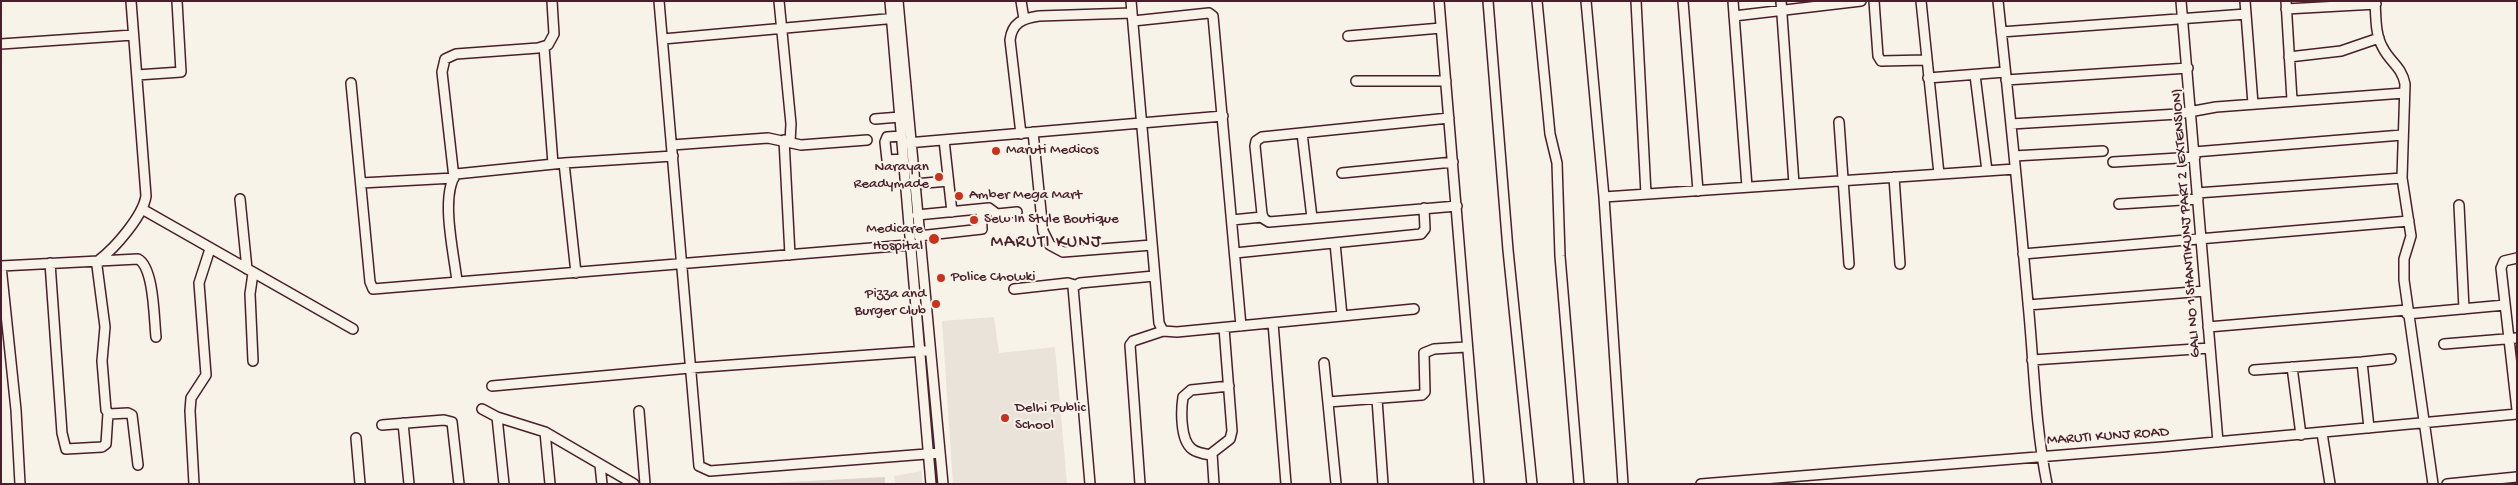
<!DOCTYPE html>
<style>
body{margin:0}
#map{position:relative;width:2518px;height:485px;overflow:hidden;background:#f7f3e8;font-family:"Gochi Hand",sans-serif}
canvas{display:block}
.frame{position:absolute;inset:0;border:2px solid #4a1f2b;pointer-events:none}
</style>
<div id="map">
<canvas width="2518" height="485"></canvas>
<div class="frame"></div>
</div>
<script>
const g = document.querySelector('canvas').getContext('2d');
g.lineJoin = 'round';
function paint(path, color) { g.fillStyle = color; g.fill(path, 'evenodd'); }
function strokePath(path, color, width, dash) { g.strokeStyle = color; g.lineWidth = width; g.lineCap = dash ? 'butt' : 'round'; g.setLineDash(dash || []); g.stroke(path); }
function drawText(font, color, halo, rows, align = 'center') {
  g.font = font + ' "Gochi Hand",sans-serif'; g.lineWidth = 4; g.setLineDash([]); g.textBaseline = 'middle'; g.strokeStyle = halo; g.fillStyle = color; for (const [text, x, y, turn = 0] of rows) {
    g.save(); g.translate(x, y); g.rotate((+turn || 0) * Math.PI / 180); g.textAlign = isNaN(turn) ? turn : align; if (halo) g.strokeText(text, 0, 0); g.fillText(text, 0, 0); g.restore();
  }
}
paint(new Path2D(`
 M994,317L999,353L1055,347L1067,484H953L942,321Z
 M922,471V484H895L894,476Z`), '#eae3da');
paint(new Path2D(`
 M885,477V484H754Z`), '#ded4cc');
const street = new Path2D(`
 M131,1L146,196C143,216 115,248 99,260L97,266L105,327L102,361L106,410L109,414L128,413L132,415L138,465
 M659,1L699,466L710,471L939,453
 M779,1L791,124L790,142
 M890,1L931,484
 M898,1L943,484
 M1021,1L1024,19
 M1131,1L1159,323L1163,331L1177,332L1414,309
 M1439,1L1479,484
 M1488,1L1508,250L1532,484
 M1537,1L1550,134L1557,163L1560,256L1579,484
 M1586,1L1604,197L1623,484
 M1636,1L1646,194
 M1683,1L1698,191
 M1733,1L1747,187
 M1781,1L1794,184
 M1874,1L1878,56L1881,61L1926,60
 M1921,1L1939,174
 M1998,1C2009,102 2019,202 2028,303C2034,364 2035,424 2047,484
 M2181,1L2218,442
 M2245,1L2253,104
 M2286,1L2292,100
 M2375,1C2376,16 2375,35 2383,48C2390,62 2402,67 2405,84L2402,178L2411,236L2404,259V280L2433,484
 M2286,9L2376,4
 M1734,16L1861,1
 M1133,21L1209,13L1213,16L1241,326
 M2001,32L2246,14
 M1348,36L1441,28
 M663,39L897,18
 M1,44L133,35
 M544,47L553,164
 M2289,57L2341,51L2379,38
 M137,75L181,72L177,1
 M1975,75L1987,171
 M1928,78L2005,72
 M2006,80L2188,68
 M1356,81H1446
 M351,83L370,282L373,289L920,244
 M1449,118L1262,137L1256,141L1255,146L1262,214L1264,219L1269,222L1457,206
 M875,119L900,117
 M1839,122L1849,264
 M2011,124L2178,114L2216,107L2404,93
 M1033,132L1043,231L1050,245L1063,252L1152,245
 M1302,133L1312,218
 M1021,134L1010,40C1012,23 1023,18 1039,16L1132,13
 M901,136L887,137L885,142L887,160L903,159
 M784,140L790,255
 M944,140L952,212
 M907,143L1223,116
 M672,145L768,138L801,145L867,140
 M2194,152L2402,135
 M2014,156L2103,151
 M2113,162L2195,157
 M564,163L576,273
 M1342,173L1453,162
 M1894,177L1900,264
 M361,183L454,178L442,72L445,59L456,54L538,48L548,45L554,34L552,1
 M915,184L948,181
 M2197,193L2402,178
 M1604,197L2015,169
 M240,199L247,269
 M2119,204L2198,199
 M2459,205L2464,309
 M142,209L353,329
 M917,215L989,208L997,214L1017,212
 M1232,220L1262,217
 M919,236L982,229L981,209
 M1335,243L1342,316
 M1235,253L1421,234L1425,229L1424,208
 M2023,254L2409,221
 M2517,258L2504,261L2501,268L2517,410
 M50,263L62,433L66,449L102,447L106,444L108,413
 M1,266L138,259C154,267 154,319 156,337
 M1,266L16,410L20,484
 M457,281C454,254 440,196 456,174L564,163L673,156
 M1014,289L1068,283L1075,285
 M2028,305L2205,291
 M2407,314L2505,305
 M1273,323L1286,484
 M2208,327L2407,310
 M2444,344L2517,338
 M2032,360L2210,348
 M253,361L250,294L253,273
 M2362,362L2391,359
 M1324,363L1336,484
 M2292,367L2301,435
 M2254,370L2362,362L2369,428
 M492,386L690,368L925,351
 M1377,399L1383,484
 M1328,402L1422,395L1425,392L1424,353L1434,349L1466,347
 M482,409L497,417L545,432L634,484
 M639,411L645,484
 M497,417L504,484
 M403,423L409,484
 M382,425L444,420L452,422L459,484
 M545,432L550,484
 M2322,433L2330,484
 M356,438L360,484
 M1211,455C1205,454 1197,453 1192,449C1180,440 1181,410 1183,397L1191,390L1229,386
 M600,465L602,484
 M194,484L190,411L191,398L206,375L199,283L210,249
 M1090,484L1073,287L1080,283L1154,276
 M1140,484L1130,345L1133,341L1163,331
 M1214,484L1212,453L1230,439L1232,431L1224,328
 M1701,484L2162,447L2517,414
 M2447,484L2517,477`);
strokePath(street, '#4a1f2b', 12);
strokePath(street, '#f7f3e8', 9);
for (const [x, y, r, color] of [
 [996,151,5,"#c8321e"],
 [939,177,5,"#c8321e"],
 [959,196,5,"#c8321e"],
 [974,220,5,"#c8321e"],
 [934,239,6,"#c8321e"],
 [941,278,5,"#c8321e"],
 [936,304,5,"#c8321e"],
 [1005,418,5,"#c8321e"]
]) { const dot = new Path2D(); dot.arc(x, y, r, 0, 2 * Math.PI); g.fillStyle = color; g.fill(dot); strokePath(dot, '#f7f3e8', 2); }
drawText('15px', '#4a1f2b', '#f7f3e8', [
 ["Maruti Medicos",1006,151],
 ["Narayan",929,168,"right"],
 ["Readymade",929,185,"right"],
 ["Amber Mega Mart",969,196],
 ["Sew In Style Boutique",984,220],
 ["Medicare",923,230,"right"],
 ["Hospital",923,247,"right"],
 ["Police Chowki",951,278],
 ["Pizza and",926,295,"right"],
 ["Burger Club",926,312,"right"],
 ["Delhi Public",1015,409],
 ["School",1015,426]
], 'left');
drawText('15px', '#4a1f2b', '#f7f3e8', [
 ["GALI NO 1 SHANTIKUNJ PART 2 (EXTENSION)",2187,223,-94],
 ["MARUTI KUNJ ROAD",2108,437,-4]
]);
g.letterSpacing = '1px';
drawText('18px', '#4a1f2b', '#f7f3e8', [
 ["MARUTI KUNJ",1046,243]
]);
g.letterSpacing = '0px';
</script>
